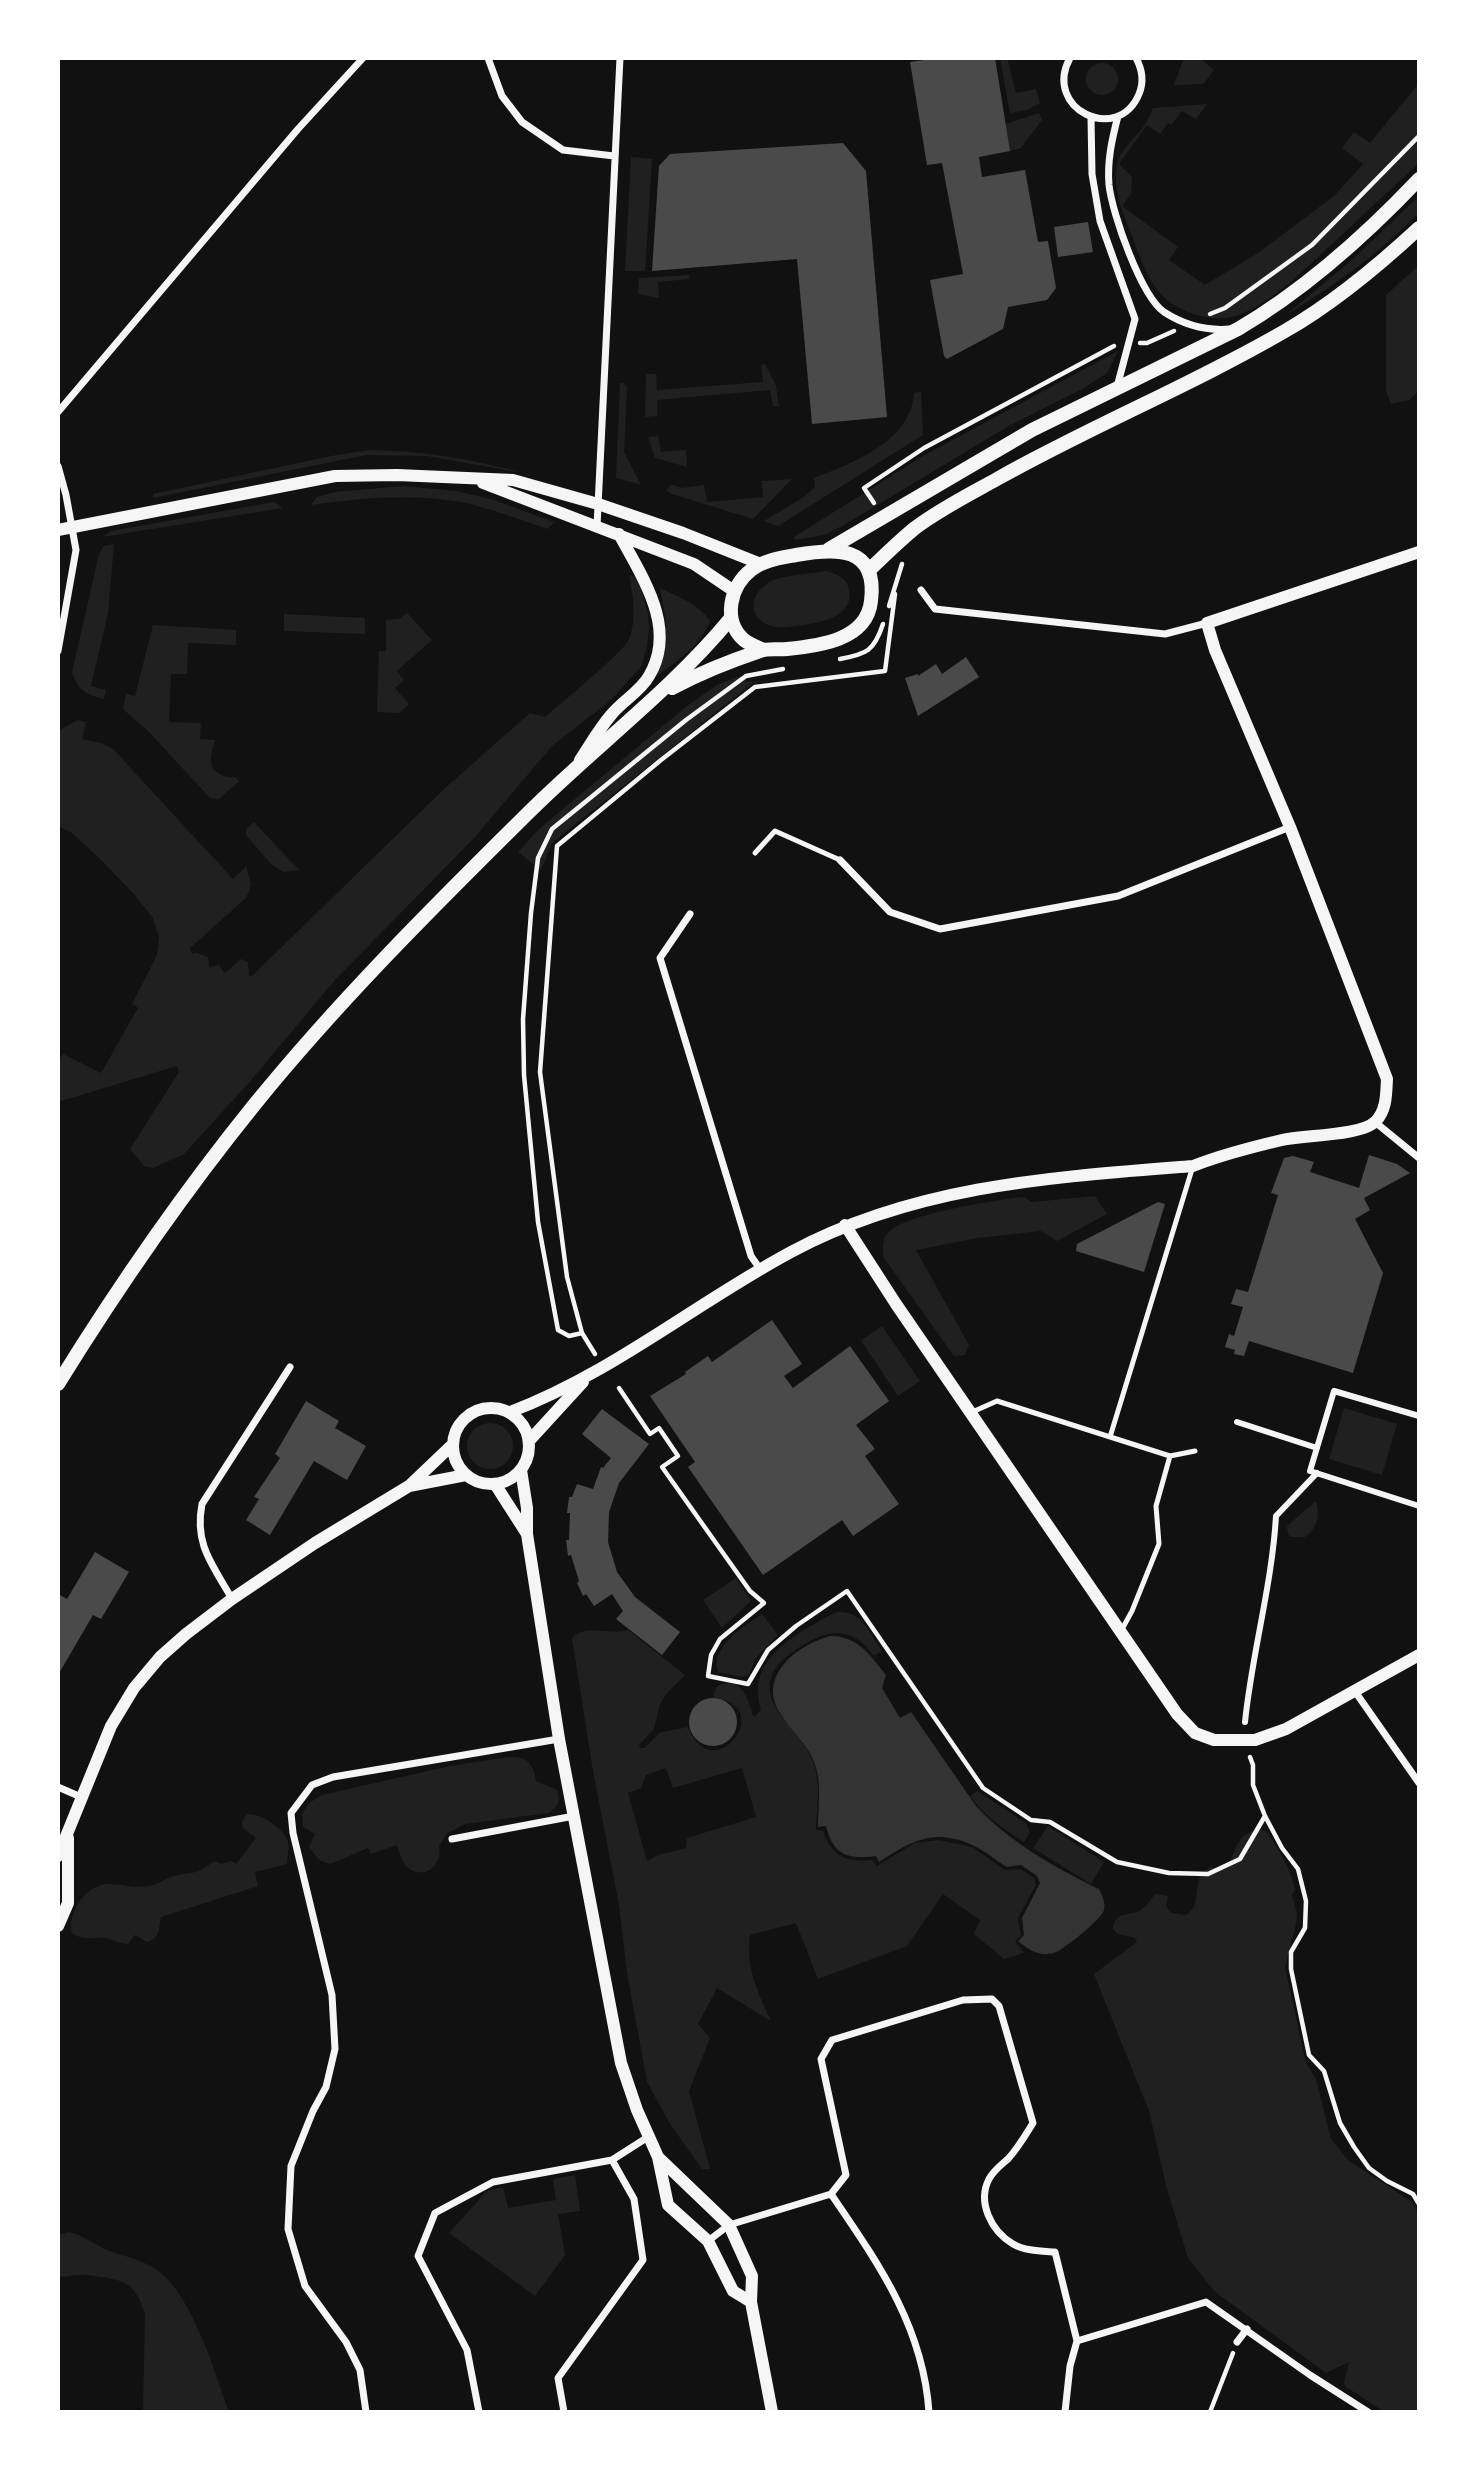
<!DOCTYPE html>
<style>
body{margin:0}
#map{position:relative;width:1477px;height:2470px;overflow:hidden;background:#111;font-family:"Crimson Pro",serif}
canvas{display:block}
.frame{position:absolute;inset:0;border:60px solid #fff;pointer-events:none}
</style>
<div id="map">
<canvas width="1477" height="2470"></canvas>
<div class="frame"></div>
</div>
<script>
const g = document.querySelector('canvas').getContext('2d');
g.lineJoin = 'round';
function paint(path, color) { g.fillStyle = color; g.fill(path, 'evenodd'); }
function strokePath(path, color, width, dash) { g.strokeStyle = color; g.lineWidth = width; g.lineCap = dash ? 'butt' : 'round'; g.setLineDash(dash || []); g.stroke(path); }
paint(new Path2D(`
 M1000,58H1007L1016,93L1036,89L1040,103L1027,110L1010,113Z
 M1184,58H1204L1203,61L1214,70L1203,84L1174,85Z
 M1086 79a16 16 0 1 1 32 0a16 16 0 1 1-32 0Z
 M1419,83V163L1290,283C1274,295 1255,310 1236,316C1209,324 1170,310 1155,287C1144,271 1138,251 1131,233C1122,213 1111,183 1118,161C1122,149 1136,137 1143,127C1148,121 1150,114 1153,108L1207,104L1196,119L1182,111L1171,125L1168,123L1160,134L1147,125L1119,164L1132,177L1131,194L1122,206L1178,247L1169,260L1205,285L1258,253L1334,196L1363,164L1342,148L1354,132L1370,143Z
 M1039,113L1042,120L1021,148L1010,151L1005,124Z
 M631,157L652,159L645,271H625Z
 M1419,196V213C1379,254 1332,287 1283,317L1351,261Z
 M1419,265V391L1409,400L1391,404L1386,391V295Z
 M689,275V279L658,282L659,298L638,294L639,278Z
 M1118,351L1107,373L1084,388L1007,427L844,525L824,535L795,540L794,537L923,456Z
 M765,364L776,386L779,407L773,406L770,390L657,400V416L645,417L646,374H656L657,390L763,382L761,365Z
 M620,383H623L627,387L624,452L641,485L616,478Z
 M921,391L923,435L778,526L764,521L804,497L815,487L814,478C853,463 911,441 914,393Z
 M658,436L661,452L686,450L687,467L655,458L648,437Z
 M370,450C423,451 472,459 523,473L427,456L366,455L153,498V494L331,456Z
 M792,479L753,519L672,494L666,490L672,485L682,488L704,485L707,502L763,497L762,481Z
 M403,486L457,491L494,500L554,522L548,529C520,520 490,508 461,502C411,493 361,498 311,505L317,497L335,492Z
 M274,502L283,508L102,537L111,531Z
 M114,544L108,613L91,686L106,690L104,699C87,695 77,690 72,672L99,554L104,546Z
 M826,571C838,574 847,578 849,590C855,621 809,624 788,627C756,631 740,602 768,583C779,575 812,574 826,571Z
 M629,575L637,577L648,613L649,628L647,647L641,667L611,700L552,746L475,837L335,980L246,1086L184,1154L153,1168L144,1166L130,1149L179,1072L177,1066L58,1102V1062L63,1054L101,1073L138,1008L132,1004L157,955L159,937L153,918L134,894L100,859L72,833L58,826V731L78,720L86,722L82,739L101,743L113,749L233,879L246,866L251,885L246,898L190,948L192,954L197,953L208,957L209,967L219,965L225,973L241,959L248,962L249,975L252,976L444,789L530,713L545,717C560,704 624,652 629,639C637,619 633,595 629,575Z
 M660,588C678,597 698,603 710,621C699,648 675,662 653,679C670,639 668,630 660,588Z
 M407,613L432,640L397,671L404,680L395,688L409,704L399,713L377,712L379,651H386V620L399,619Z
 M284,614L365,618V634L284,631Z
 M153,625L236,630V645L188,643L187,674H171L169,722L201,723L200,739L215,740C212,753 206,764 218,773C225,777 228,778 235,777L239,781L219,799L210,798L148,731L123,709L126,694L135,696Z
 M740,676L747,682L774,680L753,683L552,843L541,870L518,852L539,829L687,706L717,685Z
 M254,822L299,870L283,872L271,864L246,835L247,828Z
 M1095,1196L1107,1214L1057,1241L1041,1231L977,1238L916,1250L969,1345L965,1355L954,1356L884,1258C883,1251 882,1243 885,1237C894,1215 989,1202 1013,1198L1024,1197L1032,1202Z
 M882,1326L920,1381L898,1396L862,1342L863,1339Z
 M1344,1408L1397,1424L1382,1475L1329,1459Z
 M467 1446a23 23 0 1 1 46 0a23 23 0 1 1-46 0Z
 M1316,1501C1320,1516 1318,1527 1305,1537H1291L1288,1534L1287,1526Z
 M736,1578L750,1599V1602L722,1628L703,1600Z
 M838,1612C861,1610 871,1634 882,1651L874,1656C865,1643 852,1632 835,1633C819,1634 804,1644 791,1653C738,1693 798,1725 813,1761C821,1782 817,1808 816,1830L823,1831C833,1858 845,1862 872,1860L877,1866L915,1843L939,1840L972,1847L1005,1870L1021,1869L1034,1878L1036,1885L1018,1918L1021,1935L1015,1942L1024,1953L1004,1959L974,1934L980,1920L943,1894L907,1946L818,1979L796,1923L750,1935C746,1969 757,1990 771,2021L717,1988L698,2024L710,2038L689,2091L710,2169H702L670,2124L647,2082L627,1973L619,1905L593,1771L572,1638C585,1623 611,1636 628,1630L685,1675L667,1693L660,1704L654,1729L639,1745L640,1748H645L659,1733L688,1727C713,1791 779,1704 713,1698L716,1687C741,1674 748,1698 753,1716H755L761,1710C748,1670 777,1646 809,1627C818,1622 828,1615 838,1612ZM666,1768L673,1788L742,1768L756,1817L687,1838L686,1848L658,1855L647,1861L628,1793L641,1788L646,1775Z
 M762,1614L778,1635L756,1658L749,1675L742,1677L718,1672C709,1648 745,1625 762,1614Z
 M508,1757C527,1757 533,1762 536,1781L557,1790C561,1800 558,1807 549,1813L465,1824L446,1834L439,1846C443,1862 428,1879 411,1870C403,1865 400,1854 397,1845L371,1854L368,1848L330,1864L319,1860L309,1847L315,1834L303,1827L302,1814L309,1803L322,1795L450,1766Z
 M977,1791L1026,1823L1030,1832L1024,1842C1004,1829 984,1816 970,1796Z
 M247,1814C261,1813 284,1828 288,1842C290,1849 287,1856 287,1864L255,1872L258,1886L161,1917C158,1929 162,1937 147,1942L135,1935L128,1944C120,1944 114,1940 106,1938C93,1937 83,1941 72,1933C67,1913 84,1887 106,1884C120,1883 134,1889 149,1886C159,1884 166,1878 174,1876C183,1873 193,1874 201,1870C206,1868 210,1863 215,1861L221,1864L232,1861L236,1864L256,1838L243,1828L242,1822Z
 M1048,1826L1104,1862L1091,1884L1033,1848Z
 M1259,1830L1266,1831C1279,1849 1291,1869 1295,1890L1292,1895L1297,1913L1296,1924L1285,1967L1306,2063L1316,2079L1331,2139L1348,2160L1412,2202L1419,2214V2412H1385L1346,2387L1344,2383L1349,2362L1326,2373L1214,2291L1188,2258L1167,2189L1149,2111L1094,1974L1137,1942L1135,1938L1118,1934L1113,1929C1114,1912 1128,1916 1139,1911C1146,1907 1150,1899 1156,1894L1168,1896L1166,1906L1171,1913L1186,1915C1206,1903 1187,1876 1212,1867L1221,1870L1228,1868C1235,1852 1237,1832 1259,1830Z
 M575,2175L580,2211L558,2214L565,2255L535,2296L449,2233L487,2191L503,2187L508,2208L556,2200L553,2179Z
 M69,2232C83,2235 94,2244 107,2250C123,2256 143,2260 157,2270C192,2294 215,2373 229,2412H143L145,2314C137,2288 129,2281 102,2277C95,2277 87,2274 80,2275C71,2275 66,2278 58,2276V2235Z`), '#202020');
paint(new Path2D(`
 M830,1636C858,1636 870,1655 886,1675L882,1688L900,1718L911,1712L976,1806C1008,1841 1055,1868 1099,1889C1102,1896 1106,1902 1104,1910C1102,1919 1063,1950 1054,1953C1039,1957 1029,1950 1018,1941L1024,1935L1022,1918L1040,1883L1037,1876L1021,1865L1007,1867C995,1860 983,1849 970,1844C932,1828 910,1842 879,1862L876,1856C848,1860 833,1855 826,1826L818,1827C818,1805 823,1779 812,1757C804,1741 789,1729 780,1713C757,1676 797,1645 830,1636Z`), '#333');
paint(new Path2D(`
 M938,58H995L1010,151L979,157L982,177L1025,170L1038,242L1048,241L1056,288L1047,300L1008,307L1003,329L947,359L944,356L930,280L963,274L942,163L927,165L910,62Z
 M843,143L866,171L887,417L812,424L797,259L652,271L659,166L670,154Z
 M1088,222L1093,252L1058,257L1054,227Z
 M966,657L979,677L918,716L905,678L918,674V676L936,664L942,674Z
 M1369,1155L1397,1164L1410,1173L1364,1198L1370,1210L1355,1219L1383,1273L1353,1373L1249,1341L1244,1356L1234,1354L1235,1350L1225,1347L1229,1334L1234,1336L1243,1307L1231,1304L1236,1289L1248,1292L1278,1195L1271,1193L1284,1158L1293,1156L1314,1162L1310,1172L1359,1188Z
 M1158,1202L1165,1204L1144,1272L1076,1251L1077,1244Z
 M772,1320L802,1364L784,1376L793,1388L850,1346L889,1401L856,1425L875,1449L865,1456L899,1504L853,1536L842,1520L763,1575L688,1467L695,1462L650,1396L686,1374L685,1372L708,1356L712,1362Z
 M306,1401L339,1421L335,1428L366,1446L347,1480L314,1461L270,1535L246,1520L259,1499L254,1497L280,1458L275,1454Z
 M602,1409L649,1444L619,1483L609,1512L608,1542L617,1572L635,1597L680,1632L662,1655L616,1619L623,1611L612,1594L594,1606L586,1594L583,1596L577,1583L579,1581L571,1555L568,1556L566,1540H569L570,1513H567L569,1497H572L577,1484L593,1489L601,1467L603,1468L611,1458L582,1434Z
 M95,1552L129,1572L101,1619L93,1615L58,1675V1599L60,1595L67,1599Z
 M689 1722a24 24 0 1 1 48 0a24 24 0 1 1-48 0Z`), '#4a4a4a');
strokePath(new Path2D(`
 M1210,314L1225,308L1312,245L1419,136
 M1140,343H1147L1174,331
 M874,503L864,488L924,448L1114,346
 M889,606L902,564
 M840,659C867,654 874,651 883,624
 M582,1333L569,1336L558,1330L538,1222L524,1075L523,1019L531,913L538,858L552,829L686,720L746,676L783,669
 M595,1354L582,1333L567,1277L540,1072L557,846L661,760L755,687L885,671L895,594
 M619,1388L650,1434L659,1428L678,1456L662,1467L750,1591L764,1603L720,1639L711,1655L708,1676L748,1684L768,1650L796,1626L847,1591L983,1788L1031,1820L1050,1822L1117,1862L1169,1873L1208,1874L1240,1859L1265,1816
 M1250,1757L1253,1765V1785L1265,1816L1282,1848L1298,1869L1306,1901L1305,1928L1291,1952V1969L1309,2055L1324,2071L1340,2123L1354,2147L1369,2168L1387,2181L1413,2194L1419,2204
 M1210,2412L1233,2353`), '#f5f5f5', 4.5);
strokePath(new Path2D(`
 M755,853L775,831L840,860
 M970,1413L997,1401L1170,1456L1195,1451
 M1110,1437L1193,1166
 M1121,1631L1132,1611L1159,1544L1156,1506L1170,1456`), '#f5f5f5', 5);
strokePath(new Path2D(`
 M1419,1416L1334,1391L1310,1471L1419,1506
 M1237,1422L1317,1448
 M1245,1722C1252,1653 1272,1585 1276,1516L1317,1473`), '#f5f5f5', 6);
strokePath(new Path2D(`
 M488,58L502,96L522,122L563,150L614,156
 M1070,58C1042,109 1118,145 1139,94C1144,82 1142,69 1136,58
 M1118,116C1112,139 1107,161 1109,185C1112,213 1141,296 1164,312C1184,325 1206,331 1230,329
 M1091,117L1092,174L1100,221L1135,319L1117,387
 M58,412L298,129L363,58
 M58,466L66,495L76,550L58,651
 M597,526L620,58
 M921,590L935,609L1165,634L1207,623
 M840,860L890,912L940,929L1118,896L1290,827
 M690,914L660,958L751,1256L760,1269
 M1375,1122L1419,1158
 M232,1599C213,1565 194,1545 202,1504L290,1367
 M1354,1690L1419,1783
 M58,1787L81,1797
 M452,1839L574,1816
 M831,2194C878,2263 923,2326 929,2412
 M708,2241L729,2225L831,2194L846,2175L821,2059L832,2040L963,2000L992,1999L999,2006L1033,2123C1025,2136 1018,2148 1008,2159C1001,2165 994,2170 989,2179C977,2202 991,2231 1013,2244C1025,2251 1041,2251 1055,2252L1077,2341L1070,2366L1065,2412
 M1077,2341L1206,2302L1310,2375L1368,2412
 M1237,2342L1247,2329
 M366,2412L360,2370L346,2342L305,2286L288,2229L291,2166L313,2111L326,2087L335,2049L332,1995L293,1833L291,1813L312,1785L333,1777L559,1739
 M479,2412L467,2350L418,2256L435,2213L493,2182L612,2160L648,2137
 M564,2412L558,2378L643,2260L634,2199L612,2160`), '#f5f5f5', 7);
strokePath(new Path2D(`
 M483,483L694,564L734,591
 M58,530L335,476L397,475L513,480L598,504L683,533L761,564
 M580,760C590,745 599,729 611,715C622,701 641,691 649,676C678,628 642,577 619,534
 M845,1225L896,1304L1177,1714L1195,1733L1214,1740H1255L1286,1729L1419,1655
 M453 1446a38 38 0 1 1 76 0a38 38 0 1 1-76 0Z
 M510,1412C611,1374 696,1303 791,1252C916,1185 1054,1177 1193,1166C1221,1155 1252,1147 1282,1140C1304,1135 1362,1136 1376,1121C1387,1109 1386,1094 1387,1079L1290,827L1215,650L1207,623L1419,552
 M529,1441L583,1382
 M521,1470L527,1508V1534L559,1739L621,2063L637,2110L658,2157L668,2205L708,2241L733,2291L751,2302
 M495,1484L527,1534
 M409,1486L466,1475
 M58,1856L111,1726L134,1688L160,1657L186,1634L232,1599L315,1543L409,1486L452,1445
 M58,1926L68,1903V1838
 M658,2157L729,2225L752,2276L751,2302L772,2412`), '#f5f5f5', 12);
strokePath(new Path2D(`
 M829,549L1032,430L1238,329C1306,289 1365,236 1419,179
 M868,571C883,557 899,541 915,528C940,509 970,494 997,479C1091,426 1192,385 1285,331C1334,303 1378,266 1419,228
 M672,688C700,673 730,661 760,651C768,648 778,650 787,649C819,646 867,640 871,601C878,545 835,548 796,555C780,558 764,560 751,570C730,586 722,621 744,640C749,644 757,647 763,650
 M58,1384C118,1287 183,1193 255,1104C337,1003 430,910 522,819C590,750 669,693 731,618`), '#f5f5f5', 14);
</script>
